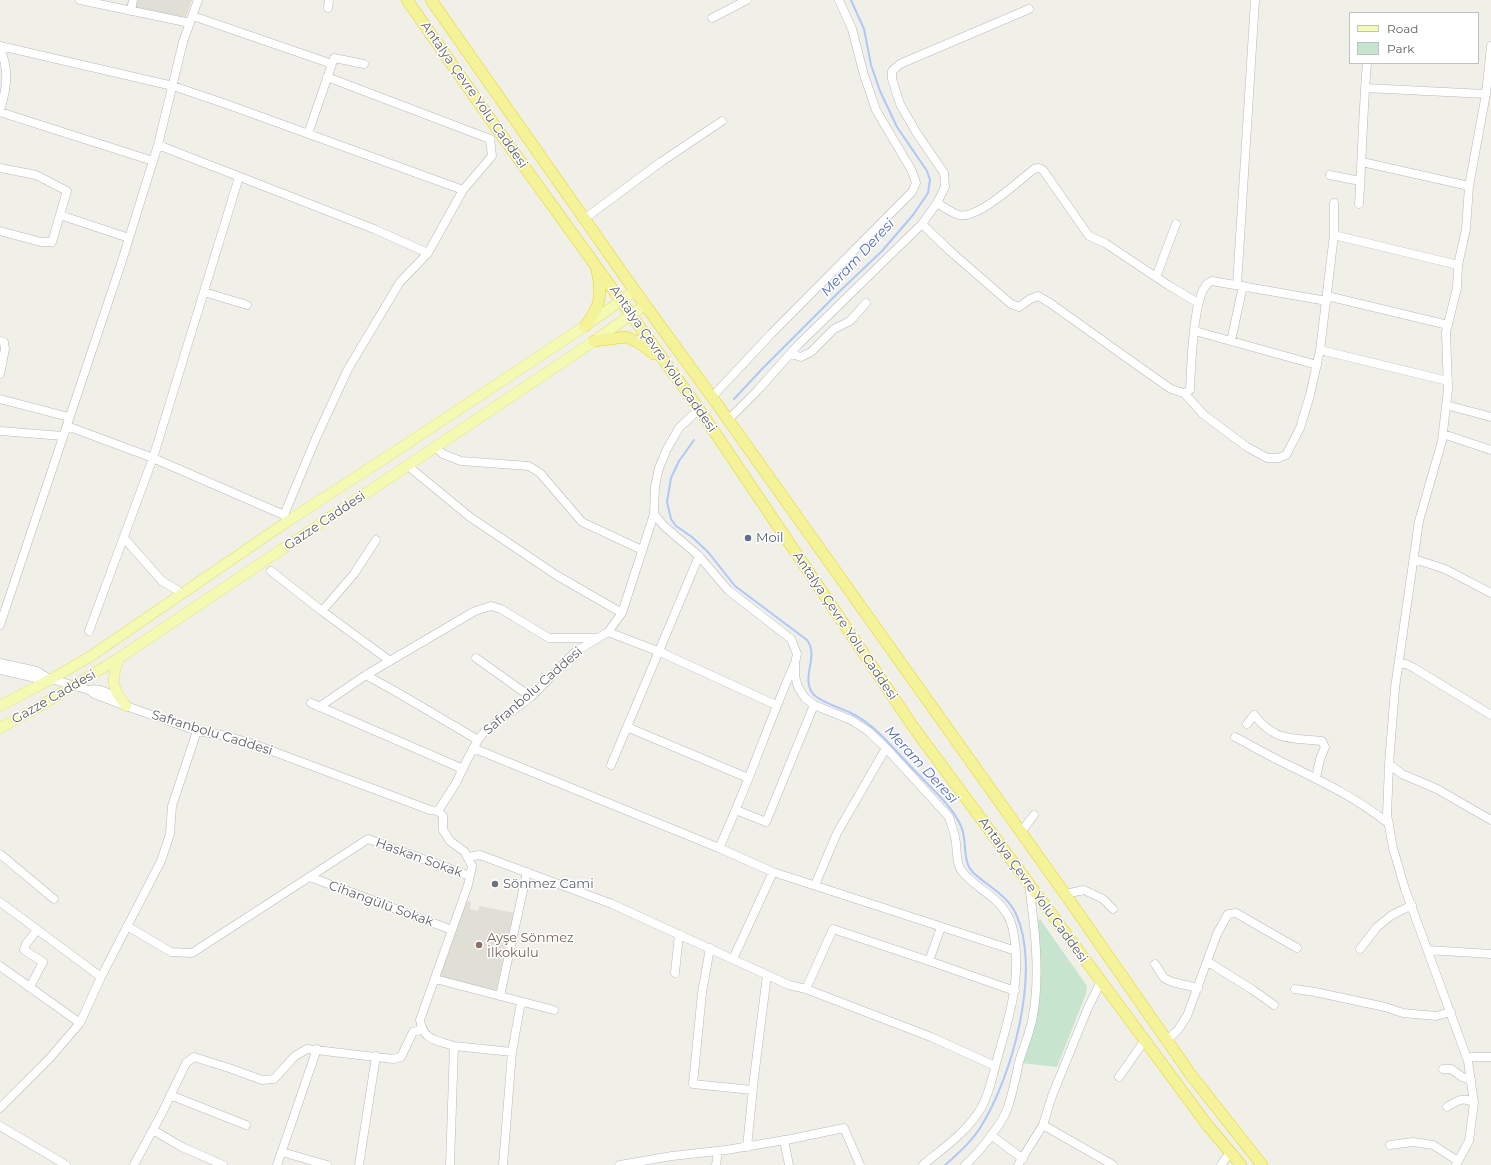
<!DOCTYPE html>
<meta charset="utf-8">
<style>
body{margin:0}
#map{position:relative;width:1491px;height:1165px;overflow:hidden;background:#f0f0e8;font-family:Montserrat,sans-serif}
canvas{display:block}
.legend{position:absolute;left:1349px;top:12px;width:130px;height:52px;box-sizing:border-box;background:#fff;border:1px solid #bfc0c2;margin:0;padding:5px 7px;list-style:none;font-size:12px;color:#5f6167}
.legend li{display:flex;align-items:center;gap:8px;height:20px}
.legend b{width:20px;border:1px solid #bfc0c2}
</style>
<div id="map">
<canvas width="1491" height="1165"></canvas>
<ul class="legend">
<li><b style="height:5px;background:#f4f9b3"></b>Road</li>
<li><b style="height:11px;background:#c7e5ce"></b>Park</li>
</ul>
</div>
<script>
const g = document.querySelector('canvas').getContext('2d');
g.lineJoin = 'round';
function paint(path, color) { g.fillStyle = color; g.fill(path, 'evenodd'); }
function strokePath(path, color, width, dash) { g.strokeStyle = color; g.lineWidth = width; g.lineCap = dash ? 'butt' : 'round'; g.setLineDash(dash || []); g.stroke(path); }
function drawText(font, color, halo, rows, align = 'center') {
  g.font = font + ' Montserrat,sans-serif'; g.lineWidth = 3; g.setLineDash([]); g.textBaseline = 'middle'; g.strokeStyle = halo; g.fillStyle = color; for (const [text, x, y, turn = 0] of rows) {
    g.save(); g.translate(x, y); g.rotate((+turn || 0) * Math.PI / 180); g.textAlign = isNaN(turn) ? turn : align; if (halo) g.strokeText(text, 0, 0); g.fillText(text, 0, 0); g.restore();
  }
}
paint(new Path2D(`
 M128,0H192L185,19L126,5Z
 M466,901L471,902L470,909L478,911L480,906L514,913L496,991L440,977Z`), '#e0dfd6');
paint(new Path2D(`
 M1040,919L1087,986L1086,994L1057,1067L1021,1063L1038,962V921Z`), '#c7e5ce');
strokePath(new Path2D(`
 M734,399L763,368L841,290L882,251L913,215L928,193L930,180L927,171L897,127L880,91L871,65L864,29L851,0
 M694,440L679,461L671,478L667,502L671,519L676,526L692,537L708,552L735,586L807,640C820,657 799,678 814,695C823,703 838,707 849,712C862,718 873,727 883,737C895,749 906,762 918,774C933,790 952,806 961,826C967,840 963,856 969,867C972,873 977,876 982,880C995,890 1009,899 1016,914C1042,970 1012,1078 980,1128C971,1142 958,1154 945,1165`), '#afc7f9', 2);
const minor = new Path2D(`
 M80,0L190,23
 M328,8L329,0
 M131,11L133,0
 M193,16L332,64
 M712,18L747,0
 M0,46L173,86L226,104L463,190
 M0,50C10,68 6,92 0,110
 M327,77L490,139
 M1365,88L1486,94
 M0,112L153,161
 M308,134L334,58L364,64
 M158,145L374,229L428,253
 M1362,162L1469,186
 M0,168L36,175L67,191L52,242H41L0,231
 M1330,175L1360,181
 M937,203C944,207 952,213 959,215C977,220 1019,181 1034,169L1039,168L1043,170L1089,236L1105,243L1168,285L1198,303
 M1359,204C1362,157 1363,110 1367,63
 M60,215L129,238
 M584,219L661,162L722,121
 M922,224L950,251L1011,304L1019,307L1030,299L1038,296L1050,303L1134,363L1171,389L1184,393L1190,390C1191,368 1193,303 1205,287C1206,285 1209,282 1212,281L1327,301
 M1334,235L1458,265
 M1156,277L1176,224
 M1237,285L1255,0
 M204,292L247,305
 M1327,296L1448,325
 M1195,331L1317,365
 M0,341L4,342L5,349L0,374
 M1231,341L1243,286
 M1320,350L1448,381
 M791,354L801,357L811,352L834,329L850,321L866,303
 M1184,393L1204,415L1247,447L1267,458H1278L1286,455L1300,428L1310,395L1320,350L1334,235V203
 M712,397L772,333L912,192L916,183L912,171L876,110L864,75L852,29L839,0
 M0,399L69,417
 M1446,405L1491,417
 M728,420L757,391L798,345L922,224L937,203L945,187L944,173L916,132L900,104L892,79V71L900,64L1029,9
 M67,426L153,458L284,515L286,519
 M0,431L63,436
 M1443,434L1491,450
 M435,447L443,454L461,461L529,466L540,473L582,522L642,550
 M408,466L470,517L556,575L622,613
 M654,514L664,526L699,556L728,590L791,639L797,654L795,663V676L798,687L805,698L814,705L851,720L868,731L886,748L949,817C952,826 955,834 956,843C957,852 956,862 961,870C973,887 996,895 1007,914C1012,922 1014,933 1015,943C1020,982 1009,1018 998,1056C993,1074 989,1097 978,1113C964,1134 942,1149 923,1165
 M284,515L316,438L348,369L400,282L428,253L463,190L492,156L490,139
 M124,538L162,581L182,593
 M699,556L627,727L748,778
 M1414,559L1445,569L1491,593
 M271,571L322,611L390,661
 M322,611L354,574L376,540
 M0,625L121,264L158,145L183,42L198,0
 M89,631L153,458L239,177
 M608,632L660,652L776,705
 M476,658L531,697
 M0,663L37,671L48,678L40,679L0,670
 M1399,664H1406L1414,668L1491,715
 M366,675L400,694L478,740
 M48,678L89,690L94,694L126,706C117,698 102,686 89,690
 M311,703L463,769
 M126,706L197,731L227,736L256,745L430,810L438,811L456,783L467,760L478,740L485,731L531,697L575,652L608,632L622,613L654,514L655,486L659,468L667,449L679,428L699,409
 M319,707L366,675L475,611L491,606L501,609L549,638H598
 M1247,724L1254,715C1277,743 1290,737 1322,741L1325,747L1320,759L1316,778
 M1235,737C1252,746 1268,755 1284,763C1321,781 1357,798 1389,824
 M473,748L719,848L773,872L1016,951
 M1389,764L1402,774L1437,789L1491,820
 M611,765L627,727
 M736,810L766,822L814,705
 M438,811L443,816V830L450,841L465,852L472,866L468,885L420,1020C423,1041 437,1040 454,1046L450,1165
 M1021,832L1034,815
 M719,848C747,788 767,726 794,665
 M0,854L54,899
 M467,857L480,855L612,904L789,985L806,989L931,1037L995,1066
 M310,877L452,930
 M815,885L837,833L886,748
 M1065,894L1084,890L1103,899L1113,909
 M0,902L101,977
 M127,926L171,952L192,953L368,839L470,876
 M710,948L702,993L693,1084L752,1090
 M1360,949L1377,927L1392,915L1412,905
 M1428,950L1491,954
 M733,959L773,872
 M929,961L1015,991
 M1208,962L1253,990L1274,1005
 M1155,964L1164,978L1172,982L1198,988
 M0,966L80,1023
 M675,973L679,934
 M435,979L554,1010
 M30,987L43,962L24,950L26,944L37,930
 M806,989L833,929L929,961L941,927
 M1295,989L1315,992L1385,1007L1403,1013L1436,1016L1451,1012
 M500,996L527,872
 M1167,1040L1178,1030L1187,1016L1217,934L1228,914L1236,913L1297,948
 M454,1046L512,1052
 M1467,1057H1491
 M1443,1069H1451L1462,1077L1471,1080
 M1119,1077L1145,1040
 M170,1095L246,1125
 M1447,1107C1457,1101 1463,1096 1474,1103
 M0,1108L49,1059L80,1023L101,977L161,861L170,834L172,806L197,731
 M1043,1125L1113,1165
 M0,1126L66,1165
 M153,1130L182,1147L223,1165
 M991,1135L1023,1159
 M784,1140L789,1165
 M1390,1145L1413,1142L1433,1145L1458,1161
 M747,1147L754,1078L767,975
 M282,1152L327,1165
 M134,1165L163,1111L186,1063L194,1057L229,1068L262,1080L274,1079L295,1056L307,1049L393,1059L401,1057L413,1032L421,1030
 M277,1165L317,1049
 M359,1165L376,1056
 M503,1165L512,1052L521,1002
 M620,1165L672,1156L726,1150L791,1139L844,1128L860,1165
 M716,1165L718,1151
 M965,1165C978,1154 1003,1123 1008,1107C1013,1092 1016,1077 1019,1062C1023,1048 1029,1035 1032,1021C1041,978 1035,928 1029,885
 M1018,1165L1043,1125L1052,1096L1087,1010L1101,981
 M1221,1165L1230,1152
 M1456,1165L1469,1141L1474,1103L1468,1061L1405,889L1393,848L1387,815L1389,764L1395,688L1419,521L1442,441L1448,389L1446,332L1457,288L1458,265L1466,229L1469,186L1486,94L1491,46`);
const major = new Path2D(`
 M119,658C111,681 111,687 126,706
 M0,706L53,678L91,656L288,521L399,449L585,326L635,291
 M0,728L35,709L119,658L594,341L645,305`);
const highway = new Path2D(`
 M407,0L500,133L699,409L914,728L1208,1126L1241,1165
 M431,0L635,291L712,397L1065,894L1191,1075L1262,1165
 M585,326C601,306 602,295 597,270
 M594,341L626,337L638,342L654,354`);
strokePath(minor, '#b8b8bd', 9);
strokePath(major, '#e7e169', 11);
strokePath(highway, '#e6d412', 12);
strokePath(minor, '#fff', 8);
strokePath(major, '#f4f9b3', 10);
strokePath(highway, '#f5f399', 11);
for (const [x, y, r, color] of [
 [748,538,4,"#5c6f8a"],
 [495,884,4,"#6b7280"],
 [479,945,4,"#8d6e63"]
]) { const dot = new Path2D(); dot.arc(x, y, r, 0, 2 * Math.PI); g.fillStyle = color; g.fill(dot); strokePath(dot, '#fff', 1.5); }
drawText('13px', '#5f6167', '#fff', [
 ["Antalya Çevre Yolu Caddesi",474,95,55],
 ["Antalya Çevre Yolu Caddesi",663,359,55],
 ["Gazze Caddesi",325,521,-34],
 ["Antalya Çevre Yolu Caddesi",845,626,56],
 ["Safranbolu Caddesi",533,691,-41],
 ["Gazze Caddesi",54,697,-30],
 ["Safranbolu Caddesi",212,733,17],
 ["Haskan Sokak",419,858,20],
 ["Antalya Çevre Yolu Caddesi",1033,890,54],
 ["Cihangülü Sokak",381,904,20]
]);
drawText('13px', '#4e5e75', '#fff', [
 ["Moil",756,538]
], 'left');
drawText('13px', '#5b616d', '#fff', [
 ["Sönmez Cami",503,884]
], 'left');
drawText('13px', '#785e54', '#fff', [
 ["Ayşe Sönmez",487,938],
 ["İlkokulu",487,953]
], 'left');
drawText('italic 14px', '#526dbc', '#fff', [
 ["Meram Deresi",858,258,-47],
 ["Meram Deresi",921,765,47]
]);
</script>
